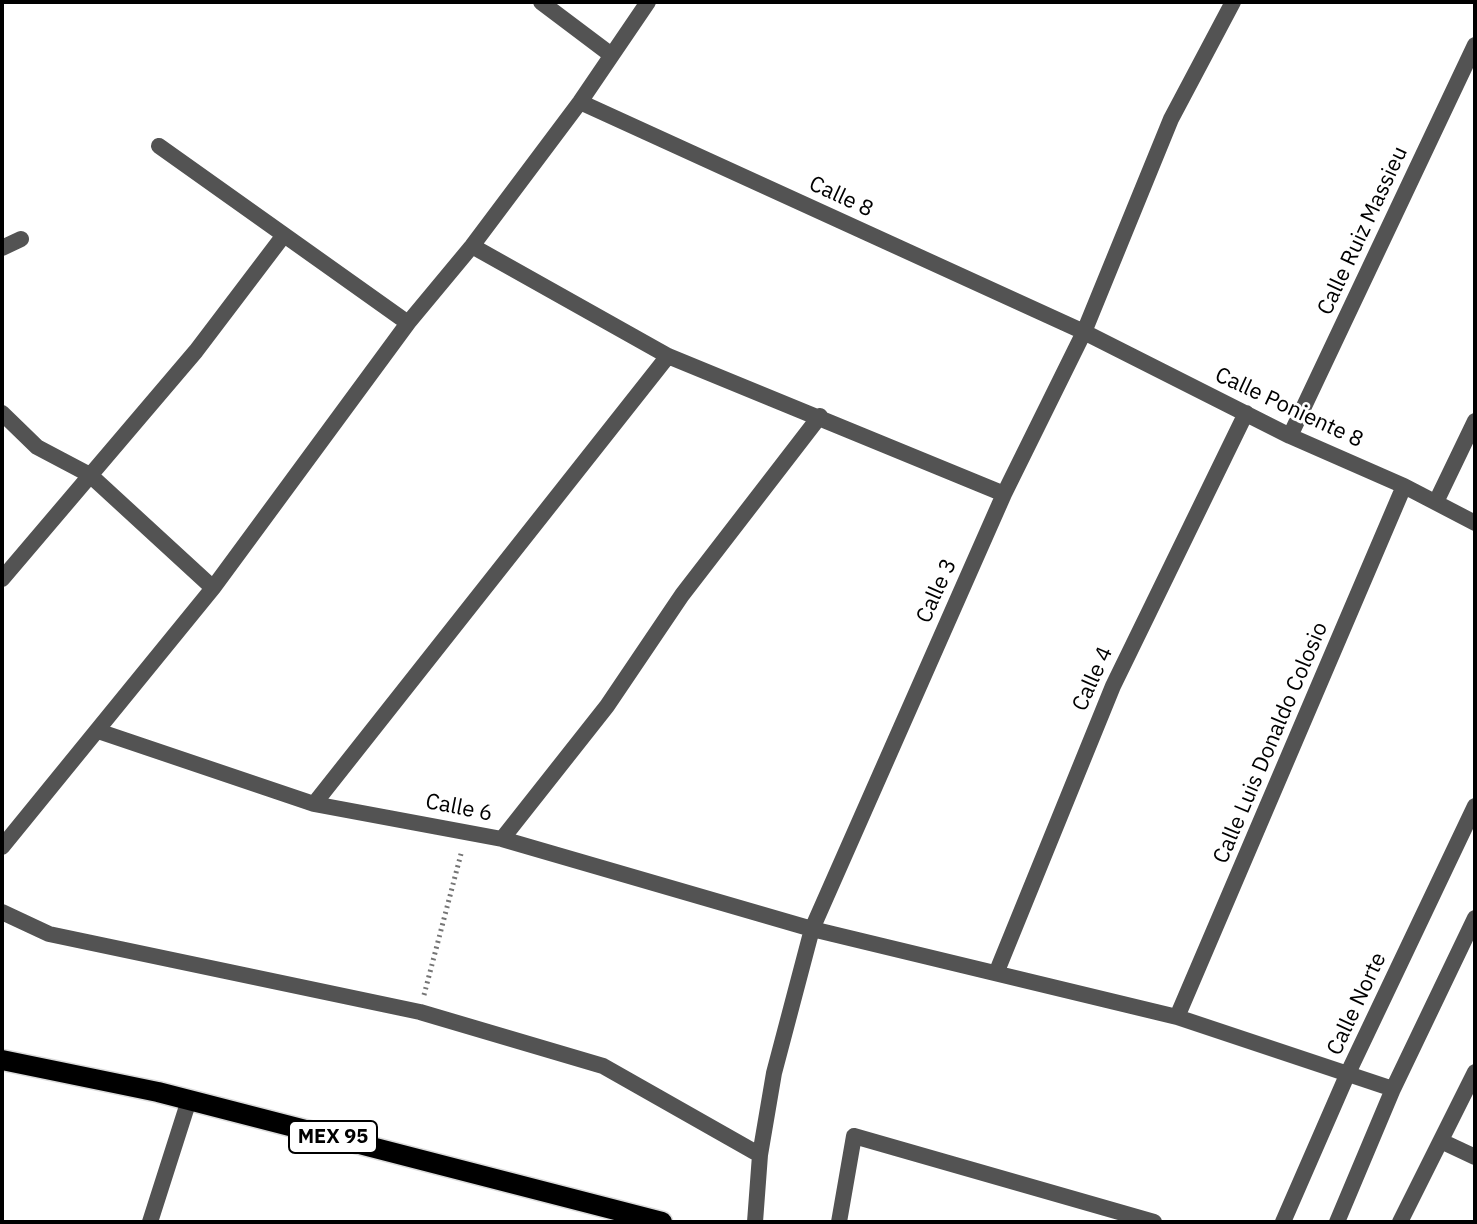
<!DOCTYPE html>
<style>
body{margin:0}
#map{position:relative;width:1477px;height:1224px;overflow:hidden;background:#fff;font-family:"IBM Plex Sans",sans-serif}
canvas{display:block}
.frame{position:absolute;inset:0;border:4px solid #000;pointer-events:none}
</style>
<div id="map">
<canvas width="1477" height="1224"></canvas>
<div class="frame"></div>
</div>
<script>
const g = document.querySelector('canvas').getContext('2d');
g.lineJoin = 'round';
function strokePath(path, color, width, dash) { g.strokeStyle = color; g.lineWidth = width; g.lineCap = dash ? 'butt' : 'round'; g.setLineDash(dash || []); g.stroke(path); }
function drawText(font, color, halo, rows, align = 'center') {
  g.font = font + ' "IBM Plex Sans",sans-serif'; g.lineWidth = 6; g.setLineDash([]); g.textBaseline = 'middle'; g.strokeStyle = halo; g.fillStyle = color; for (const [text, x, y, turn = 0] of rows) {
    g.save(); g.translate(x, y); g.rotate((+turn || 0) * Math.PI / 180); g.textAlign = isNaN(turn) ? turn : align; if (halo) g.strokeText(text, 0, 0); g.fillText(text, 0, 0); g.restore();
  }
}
const primary = new Path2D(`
 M2,1060L158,1092L662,1222`);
strokePath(primary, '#dbdbdb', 23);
strokePath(new Path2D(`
 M424,995L462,850`), '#757575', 5, [2, 4]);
strokePath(new Path2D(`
 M541,2L610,54
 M1441,1141L1475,1157
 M150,1222L189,1100
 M1400,1222L1475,1072`), '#535353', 16);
strokePath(new Path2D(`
 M580,102L1084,332L1290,436L1404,486L1475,523
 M159,146L408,323
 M472,246L668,356L1004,494
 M2,248L21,239
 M2,413L37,447L90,475L213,588
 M1290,436L1475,45
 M1436,502L1475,421
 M2,579L196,351L284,235
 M98,731L314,804L502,839L812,929L1177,1017L1393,1089
 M314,804L668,356
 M502,839L607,706L682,595L820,416
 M2,847L213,588L408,323L472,246L580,102L648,2
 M2,912L49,934L420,1012L603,1066L760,1155
 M997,971L1113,686L1246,413
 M1177,1017L1404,486
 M755,1222L760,1155L774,1073L812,929L1004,494L1084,332L1171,119L1233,2
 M839,1222L854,1136L1154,1222
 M1283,1222L1348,1073L1475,806
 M1337,1222L1393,1089L1475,918`), '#535353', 16);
strokePath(primary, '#000', 20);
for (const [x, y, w] of [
 [333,1137,88]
]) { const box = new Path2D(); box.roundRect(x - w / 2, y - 16, w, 32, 6); g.fillStyle = '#fff'; g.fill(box); strokePath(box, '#000', 2); }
drawText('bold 20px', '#000', null, [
 ["MEX 95",333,1137]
]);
drawText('22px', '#000', '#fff', [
 ["Calle 8",841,197,25],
 ["Calle Ruiz Massieu",1363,231,-65],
 ["Calle Poniente 8",1289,408,25],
 ["Calle 3",937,591,-66],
 ["Calle 4",1093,679,-66],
 ["Calle Luis Donaldo Colosio",1271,743,-67],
 ["Calle 6",459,808,11],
 ["Calle Norte",1357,1004,-65]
]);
</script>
